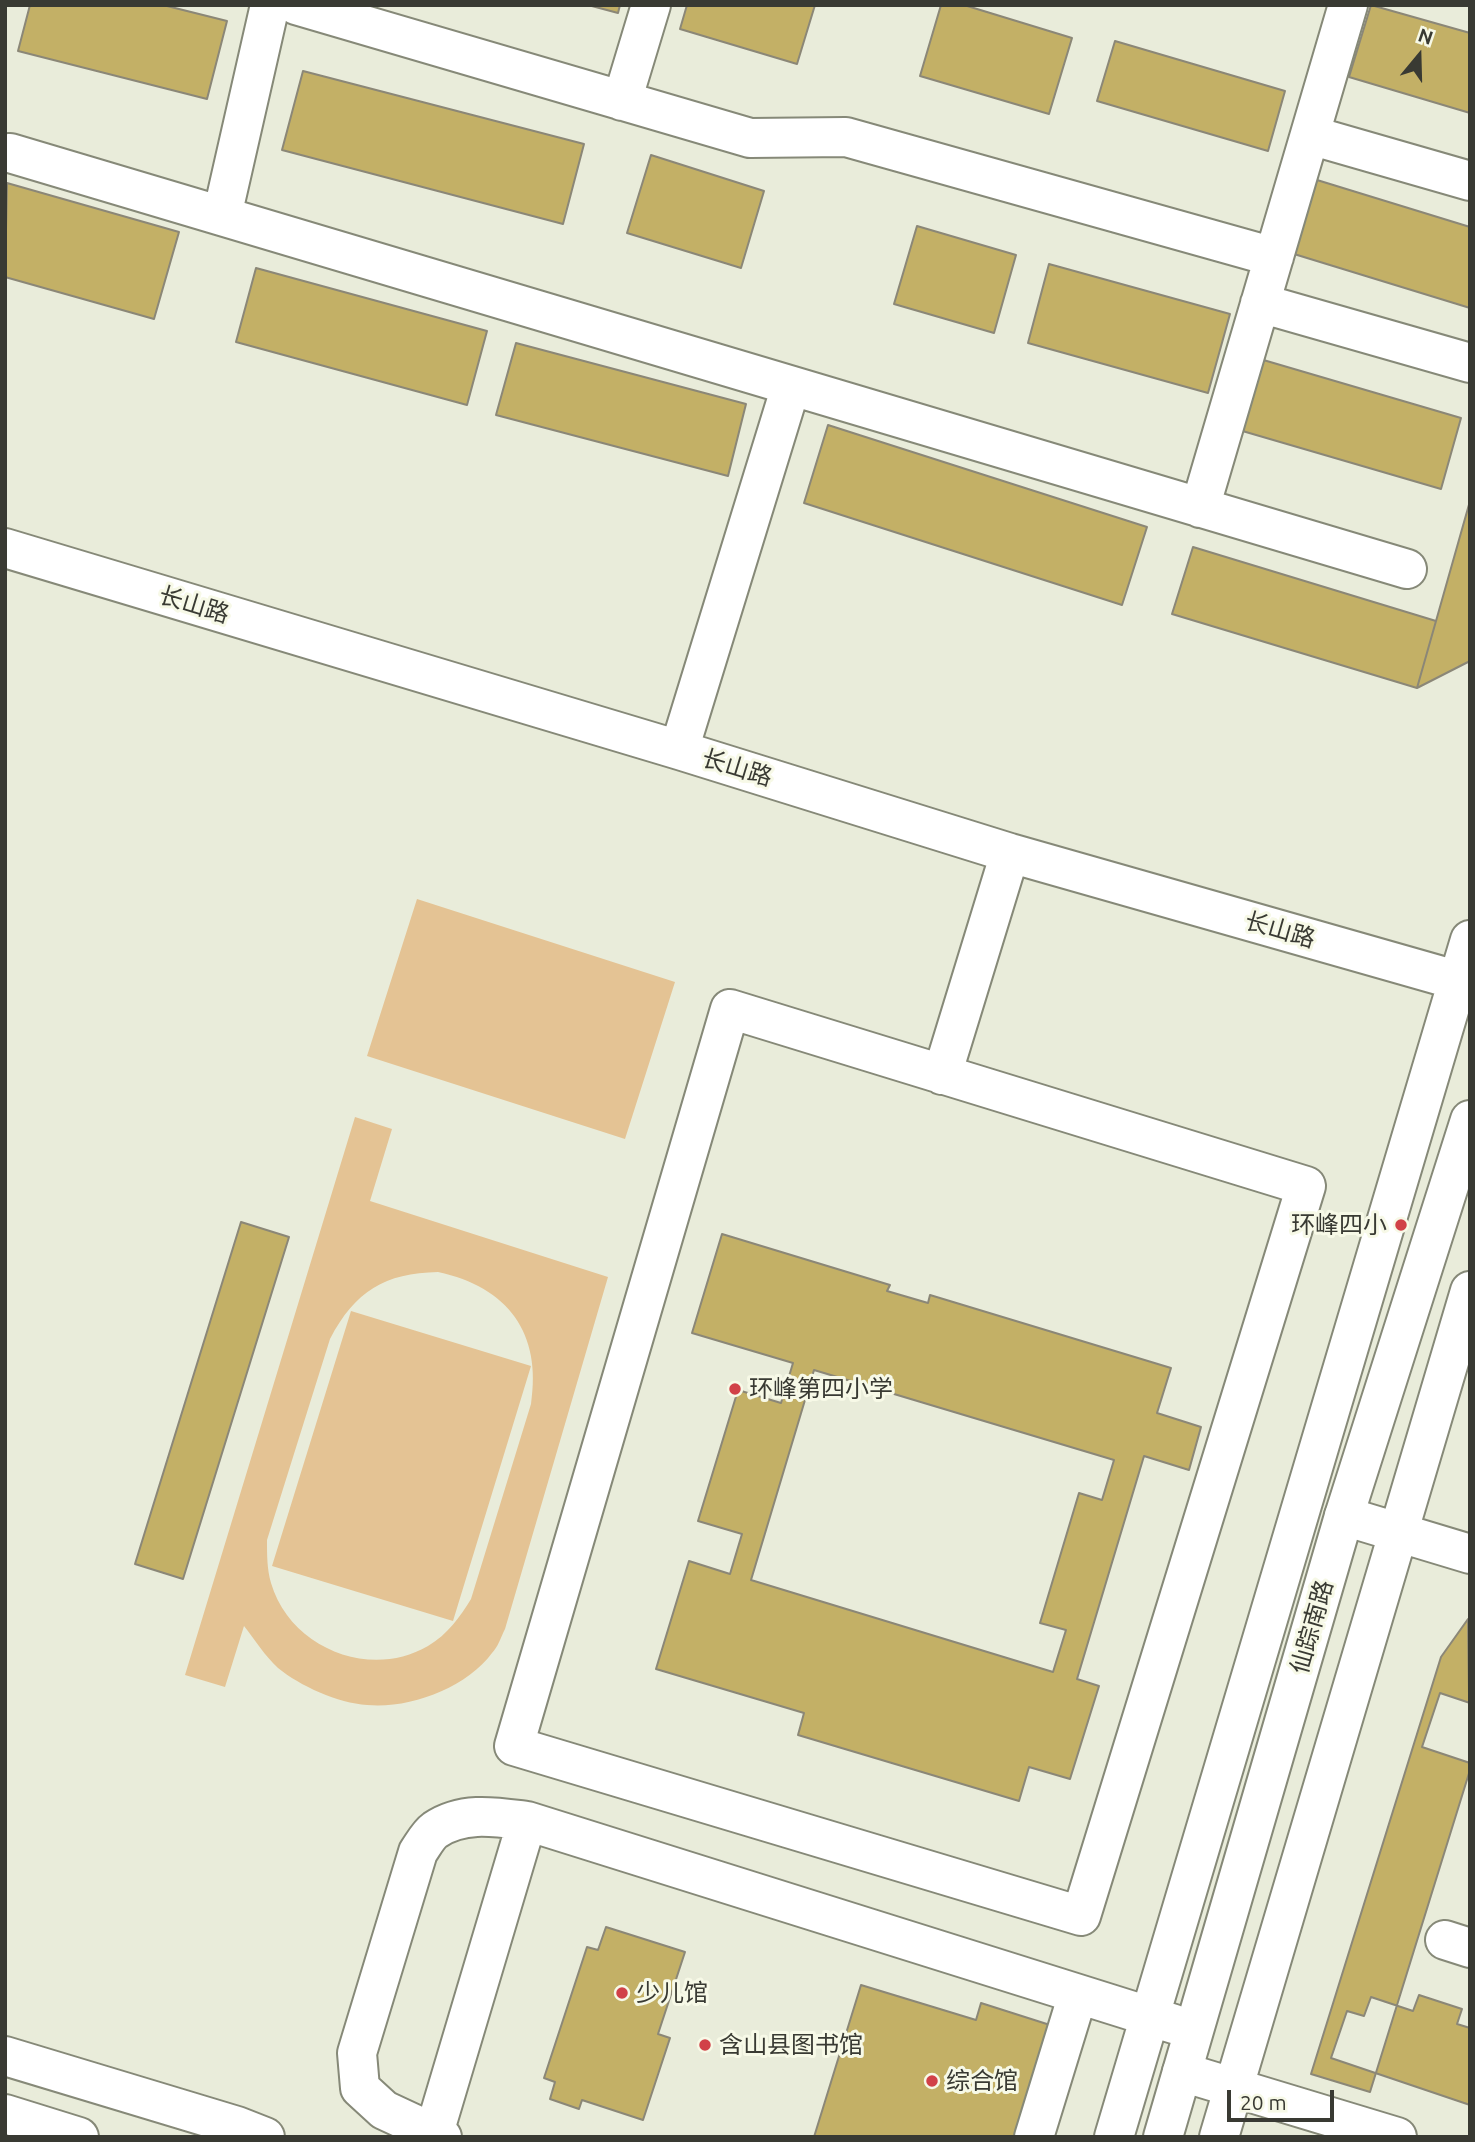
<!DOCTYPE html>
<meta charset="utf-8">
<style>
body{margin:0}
#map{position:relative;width:1475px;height:2142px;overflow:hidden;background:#e9ecda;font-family:Ubuntu,sans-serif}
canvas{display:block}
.frame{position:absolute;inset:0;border:7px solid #393a33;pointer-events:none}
.north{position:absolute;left:1384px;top:21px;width:70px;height:70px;-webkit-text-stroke:5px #f7f9e7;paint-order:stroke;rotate:19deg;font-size:19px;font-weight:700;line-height:28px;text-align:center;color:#393a33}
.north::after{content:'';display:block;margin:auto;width:24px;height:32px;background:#393a33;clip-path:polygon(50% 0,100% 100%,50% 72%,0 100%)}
.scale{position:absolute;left:1227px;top:2090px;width:107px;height:32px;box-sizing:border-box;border:4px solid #393a33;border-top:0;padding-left:9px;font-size:21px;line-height:24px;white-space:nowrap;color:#393a33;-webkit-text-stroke:5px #f7f9e7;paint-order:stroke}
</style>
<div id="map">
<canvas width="1475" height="2142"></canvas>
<div class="frame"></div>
<div class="north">N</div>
<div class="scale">20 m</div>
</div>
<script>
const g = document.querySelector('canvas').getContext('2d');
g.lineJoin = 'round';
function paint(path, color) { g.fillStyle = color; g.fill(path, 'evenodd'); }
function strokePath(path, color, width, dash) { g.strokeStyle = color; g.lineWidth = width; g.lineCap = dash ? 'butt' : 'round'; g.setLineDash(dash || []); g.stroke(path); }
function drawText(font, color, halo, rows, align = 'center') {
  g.font = font + ' Ubuntu,"Noto Sans SC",sans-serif'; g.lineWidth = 6; g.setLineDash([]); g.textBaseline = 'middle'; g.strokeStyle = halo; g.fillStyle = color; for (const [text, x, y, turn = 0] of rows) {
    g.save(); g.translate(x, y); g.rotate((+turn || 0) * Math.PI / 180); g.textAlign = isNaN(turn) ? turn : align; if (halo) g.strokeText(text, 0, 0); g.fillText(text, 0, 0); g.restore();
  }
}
paint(new Path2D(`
 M417,899L675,982L625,1139L367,1056Z
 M355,1117L392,1129L370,1201L608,1277L505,1629C501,1637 498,1647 492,1653C466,1688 410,1709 367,1705C338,1703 300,1686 278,1668C265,1656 255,1640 244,1626L225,1687L185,1675ZM438,1272C508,1287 542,1333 531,1404L471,1599C460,1617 448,1634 428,1646C370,1680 290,1648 271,1583C267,1569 267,1555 267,1540L330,1339C355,1291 385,1273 438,1272Z
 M351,1311L531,1366L453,1621L272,1566Z`), '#e4c394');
const building = new Path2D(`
 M30,5H163L227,21L207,99L18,51Z
 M588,5H620L618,13Z
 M687,5H815L797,64L680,29Z
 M941,5H964L1072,38L1049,114L920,76Z
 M1371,5L1470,33V113L1349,77Z
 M1115,41L1285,91L1268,151L1097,101Z
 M303,71L584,144L563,224L282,150Z
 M651,155L764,191L741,268L627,233Z
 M1317,180L1470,227V308L1294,254Z
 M7,183L179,232L154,319L5,277Z
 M917,226L1016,255L994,333L894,304Z
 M1049,264L1230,314L1208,393L1028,343Z
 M256,268L487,331L467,405L236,342Z
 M516,343L746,404L728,476L496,415Z
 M1260,359L1461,418L1441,489L1239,430Z
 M828,425L1147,527L1122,605L804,503Z
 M1470,501V661L1417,688L1436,621Z
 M1193,547L1436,621L1417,688L1172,614Z
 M241,1222L289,1237L183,1579L135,1564Z
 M722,1234L890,1285L887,1291L928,1303L930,1295L1171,1368L1157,1413L1201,1427L1189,1470L1144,1456L1077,1679L1099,1686L1070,1779L1029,1767L1019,1801L798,1735L804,1713L656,1669L689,1561L730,1574L742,1534L698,1521L738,1390L781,1403L793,1363L692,1333ZM814,1370L1114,1460L1102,1500L1079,1493L1040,1623L1066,1630L1053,1672L751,1580Z
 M1468,1619L1470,1770L1370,2092L1311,2074L1441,1657Z
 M1440,1693L1470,1703V1763L1422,1747Z
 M606,1927L685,1952L658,2034L670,2038L643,2120L582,2100L579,2109L550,2099L555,2082L544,2078L587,1947L598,1950Z
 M861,1985L976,2020L981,2003L1050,2025L1015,2137H814Z
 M1419,1995L1462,2009L1457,2024L1470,2028V2105L1331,2058L1347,2011L1364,2016L1371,1997L1413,2011Z`);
paint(building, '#c3b066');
strokePath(building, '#8b8777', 2);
const minor = new Path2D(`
 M296,5L750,138L846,137L1274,257
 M622,101L651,5
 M1310,135L1470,181
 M10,153L1407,569
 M222,216L270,5
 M1260,303L1470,363
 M1200,508L1348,5
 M5,548L679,750L1010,853L1470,984
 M679,750L791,386
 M730,1009L1306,1186L1081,1916L514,1746Z
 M942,1075L1010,853
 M1344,1516L1470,1554
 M1445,1940L1470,1948
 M5,2056L237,2126L265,2137
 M1182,2072L1397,2137
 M434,2133L527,1821
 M442,2137L384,2110L360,2088L357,2053L418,1852C423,1845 428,1835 435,1830C463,1811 496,1817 527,1821L1174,2024
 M1034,2137L1078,1994
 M1114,2137L1470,940
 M1219,2137L1470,1291`);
const major = new Path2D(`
 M5,2114L79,2137
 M1163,2137L1344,1516L1470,1120`);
strokePath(minor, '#868978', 42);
strokePath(major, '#868978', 42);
strokePath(minor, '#fff', 38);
strokePath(major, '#fff', 38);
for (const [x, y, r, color] of [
 [1401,1225,7,"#d14148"],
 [735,1389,7,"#d14148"],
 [622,1993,7,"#d14148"],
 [705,2045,7,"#d14148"],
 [932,2081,7,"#d14148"]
]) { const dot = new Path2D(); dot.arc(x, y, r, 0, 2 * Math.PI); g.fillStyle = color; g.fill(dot); strokePath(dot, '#f7f9e7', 2.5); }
drawText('24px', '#393a33', '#f7f9e7', [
 ["长山路",194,605,17],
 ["长山路",737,768,17],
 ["长山路",1280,930,16],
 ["仙踪南路",1312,1627,-74]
]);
drawText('24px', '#393a33', '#f7f9e7', [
 ["环峰四小",1387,1225,"right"],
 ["环峰第四小学",749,1389],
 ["少儿馆",636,1993],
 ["含山县图书馆",719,2045],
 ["综合馆",946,2081]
], 'left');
</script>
